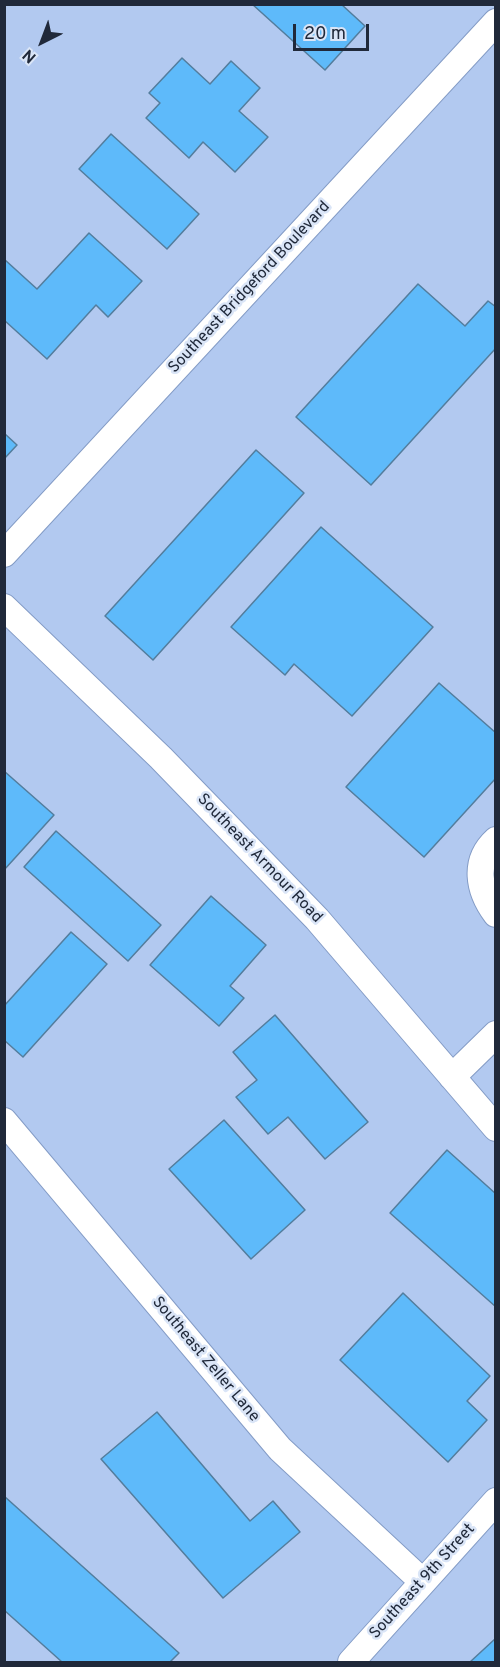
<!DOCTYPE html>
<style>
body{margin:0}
#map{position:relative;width:500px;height:1667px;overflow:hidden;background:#c4d8fc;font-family:Overpass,sans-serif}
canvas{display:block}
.frame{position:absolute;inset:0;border:6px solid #20293a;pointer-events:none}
.north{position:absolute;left:12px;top:12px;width:60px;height:60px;-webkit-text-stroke:4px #dae5f7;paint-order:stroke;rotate:222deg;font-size:16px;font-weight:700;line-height:24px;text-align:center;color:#20293a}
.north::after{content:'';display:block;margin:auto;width:21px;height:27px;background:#20293a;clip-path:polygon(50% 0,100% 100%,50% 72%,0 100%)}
.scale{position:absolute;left:293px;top:24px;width:76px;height:27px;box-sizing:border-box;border:3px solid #20293a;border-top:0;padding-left:8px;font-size:18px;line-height:21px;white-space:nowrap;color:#20293a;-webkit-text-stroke:4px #dae5f7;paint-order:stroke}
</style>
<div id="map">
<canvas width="500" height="1667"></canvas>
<div class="frame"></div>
<div class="north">N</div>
<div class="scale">20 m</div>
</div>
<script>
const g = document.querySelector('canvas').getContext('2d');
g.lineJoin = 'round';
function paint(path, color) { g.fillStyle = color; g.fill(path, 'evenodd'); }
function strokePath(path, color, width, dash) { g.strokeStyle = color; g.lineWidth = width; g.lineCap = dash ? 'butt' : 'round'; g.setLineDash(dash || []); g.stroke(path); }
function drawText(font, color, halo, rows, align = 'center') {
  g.font = font + ' Overpass,sans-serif'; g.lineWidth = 5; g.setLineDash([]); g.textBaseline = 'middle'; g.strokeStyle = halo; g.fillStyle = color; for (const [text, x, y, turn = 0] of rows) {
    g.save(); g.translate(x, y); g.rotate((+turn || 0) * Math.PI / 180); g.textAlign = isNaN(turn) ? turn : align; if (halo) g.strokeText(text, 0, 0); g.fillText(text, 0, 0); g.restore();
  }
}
paint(new Path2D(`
 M5,5H495V1662H5Z`), '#b2c9f0');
const building = new Path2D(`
 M252,4H341L365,26L325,70Z
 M182,58L210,84L231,61L260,88L239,111L268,137L235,172L203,142L189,158L146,118L160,103L149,93Z
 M111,134L199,214L167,249L79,169Z
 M89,233L142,281L108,317L96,305L47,359L4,320V259L37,289Z
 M418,284L465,326L488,301L496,307V348L371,485L296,417Z
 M4,433L17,445L4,459Z
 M256,450L304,493L153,660L105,616Z
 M321,527L433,627L352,716L294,664L285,675L231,627Z
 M439,683L496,733V778L424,857L346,787Z
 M4,771L54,815L4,870Z
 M56,831L161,925L128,961L24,867Z
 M211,896L266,945L230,986L244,998L219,1026L150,965Z
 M71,932L107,964L23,1057L4,1040V1006Z
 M275,1015L368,1122L325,1159L288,1117L268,1134L236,1097L257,1080L233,1052Z
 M224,1120L305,1210L251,1259L169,1169Z
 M447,1150L496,1194V1307L390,1213Z
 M403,1293L490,1376L467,1401L487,1420L448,1462L340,1360Z
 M157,1412L250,1521L273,1501L300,1532L223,1598L101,1459Z
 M4,1496L179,1653L170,1662H62L4,1610Z
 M496,1638V1662H470Z`);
paint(building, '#5ebafa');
strokePath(building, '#537d9d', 1.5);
const minor = new Path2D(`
 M4,554L496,22
 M4,607L161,758L317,919L496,1128
 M496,840C473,861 478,890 496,914
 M452,1077L496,1034
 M4,1121L280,1449L423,1582
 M351,1662L496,1501`);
strokePath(minor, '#849cc6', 28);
strokePath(minor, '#fff', 26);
drawText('16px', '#20293a', '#dae5f7', [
 ["Southeast Bridgeford Boulevard",250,288,-47],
 ["Southeast Armour Road",259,859,46],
 ["Southeast Zeller Lane",205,1360,50],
 ["Southeast 9th Street",423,1582,-48]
]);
</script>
